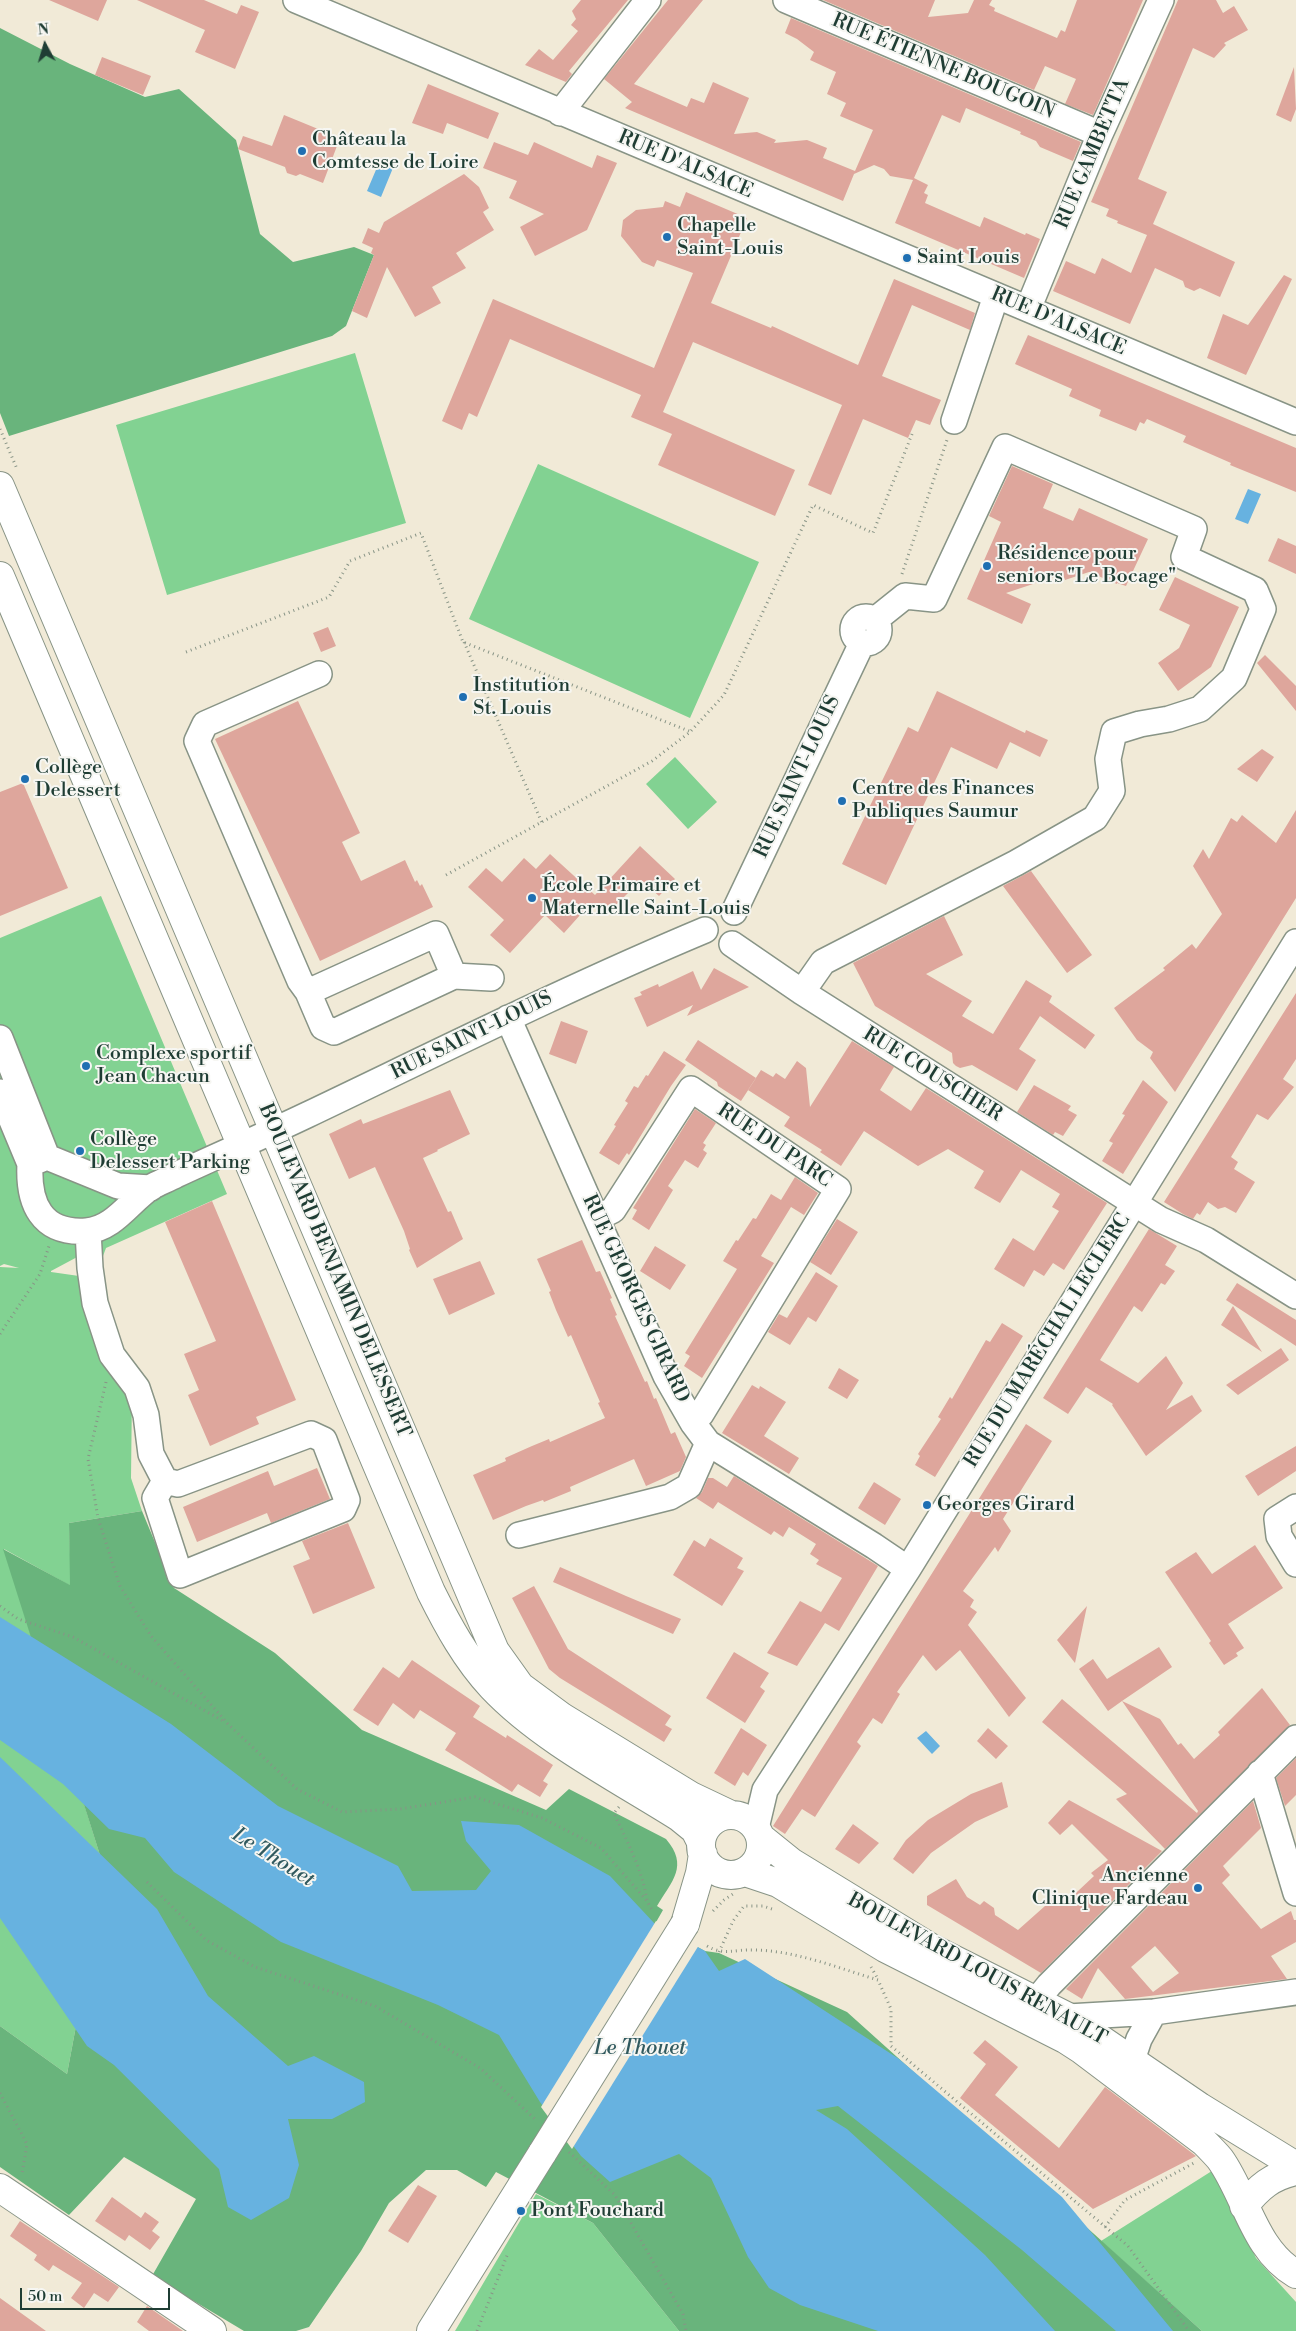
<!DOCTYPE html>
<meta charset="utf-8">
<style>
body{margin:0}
#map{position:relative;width:1296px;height:2331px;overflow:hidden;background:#f1ead7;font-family:"Libre Bodoni",serif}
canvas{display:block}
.north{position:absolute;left:20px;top:20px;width:50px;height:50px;-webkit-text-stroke:4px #f6f6f2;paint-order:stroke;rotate:354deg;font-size:14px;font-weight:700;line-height:20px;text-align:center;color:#1f3d34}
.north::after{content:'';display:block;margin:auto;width:18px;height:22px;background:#1f3d34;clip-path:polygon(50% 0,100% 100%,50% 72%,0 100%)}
.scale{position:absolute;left:20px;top:2288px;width:150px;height:22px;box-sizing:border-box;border:2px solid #1f3d34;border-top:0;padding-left:6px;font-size:15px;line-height:18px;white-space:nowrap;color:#1f3d34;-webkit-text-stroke:4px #f6f6f2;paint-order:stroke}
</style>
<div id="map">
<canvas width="1296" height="2331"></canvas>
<div class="north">N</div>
<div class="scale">50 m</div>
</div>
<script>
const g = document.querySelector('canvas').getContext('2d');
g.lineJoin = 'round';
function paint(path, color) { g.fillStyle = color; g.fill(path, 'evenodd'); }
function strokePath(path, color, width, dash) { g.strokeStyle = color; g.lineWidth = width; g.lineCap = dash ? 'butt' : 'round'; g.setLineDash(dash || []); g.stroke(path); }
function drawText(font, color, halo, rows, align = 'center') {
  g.font = font + ' "Libre Bodoni",serif'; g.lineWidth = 4; g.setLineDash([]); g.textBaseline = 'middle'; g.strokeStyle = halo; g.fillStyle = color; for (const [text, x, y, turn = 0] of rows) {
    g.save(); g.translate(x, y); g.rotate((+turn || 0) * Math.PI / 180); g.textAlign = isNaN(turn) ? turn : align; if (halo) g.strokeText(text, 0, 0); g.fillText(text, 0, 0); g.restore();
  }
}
paint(new Path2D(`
 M355,353L406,523L167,595L116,425Z
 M538,464L759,562L690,718L469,619Z
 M675,757L717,802L688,829L646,784Z
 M101,896L227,1194L106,1248L100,1264V1293L132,1392L131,1478L142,1511L69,1523L71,1586L4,1549L105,1871L67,2074L0,2026V1267L19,1268L4,1264L0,1266V938ZM81,1255L86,1277L51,1272V1271ZM93,1318L130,1390L101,1363Z
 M1215,2169L1256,2258L1296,2302V2331H1202L1101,2241Z
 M536,2194L593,2223L679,2331H455Z`), '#82d292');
paint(new Path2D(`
 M0,28L70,64L145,97L179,89L236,140L260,234L293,262L354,247L374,255L346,326L332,336L9,436L0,413Z
 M142,1511L174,1588L275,1653L362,1730L546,1810L569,1789L666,1839C689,1866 672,1881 657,1906L663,1910L655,1924L705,1951L719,1953L847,2012L1202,2331H679L593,2223L496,2172L486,2187L457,2170H426L389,2203L361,2251L309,2327L296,2331H244L152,2276L196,2199L124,2157L69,2215L0,2167V2026L67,2074L105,1871L3,1549L70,1585L69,1523Z`), '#69b47c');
paint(new Path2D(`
 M381,158L395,163L381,197L367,191Z
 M1248,489L1261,494L1248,524L1235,519Z
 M0,1617L171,1724L278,1806L398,1866L412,1891L476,1890L491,1871L466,1841L461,1821L519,1825L610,1876L655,1924L705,1951L719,1971L745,1959L899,2059L1062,2197L1173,2331H1116L1022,2250L838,2106L816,2110L847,2129L985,2255L1055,2331H878L800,2305L769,2288L748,2257L711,2178L679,2154L610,2182L581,2156L540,2102L499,2035L438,2005L281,1942L174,1872L145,1838L109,1829L63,1784L0,1740Z
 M926,1731L940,1746L932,1754L917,1738Z
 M0,1757L157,1909L208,1996L288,2066L314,2056L364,2082L365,2102L332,2119H288L299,2165L289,2198L251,2220L228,2207L219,2169L114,2065L87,2046L0,1918Z`), '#67b2e0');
paint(new Path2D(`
 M656,1921L699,1945L572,2149L541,2107Z`), '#f1ead7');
paint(new Path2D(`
 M49,0H107L98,21Z
 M137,0H204L237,14L241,5L259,12L235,69L195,52L205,30Z
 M581,0H628L569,71L572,74L566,82L525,65L539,49L553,60L578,31L571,25L576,19L572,11Z
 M668,0H703L634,84L687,107L691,98L704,103L713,82L749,98L734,134L757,132L776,140L774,143L807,140L827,148L823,158L855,171L873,130L840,116L846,103L827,94L836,72L810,60L814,52L797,39L785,33L791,18L1081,142L1073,161L1040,147L1036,141L1020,134L1021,132L966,108L960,123L942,115L914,178L928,185L924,193L928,195L925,203L980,227L984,217L1025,235L1026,233L1040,239L1024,278L895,223L913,180L890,176L884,169L874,165L854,174L843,201L625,108L632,102L604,79Z
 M823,0H935L928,17L968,13L974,0H992L989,5L995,8L994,11L1057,38L1061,30L1065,32L1077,0H1143L1093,115L1065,104L1076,79L1045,66L1034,90Z
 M1178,0H1216L1223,13L1234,6L1248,30L1224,43L1226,45L1214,58L1193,48L1138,179L1167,192L1153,224L1235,262L1220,297L1200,288L1194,291L1185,287L1183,281L1155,268L1130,324L1053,291L1066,261L1095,274L1102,258L1131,273L1147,235L1117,223L1118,221L1106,216L1109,209L1091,202Z
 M102,57L151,76L143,95L95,75Z
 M1294,67L1296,109L1291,122L1276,115Z
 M428,84L499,113L488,139L447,123L443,134L412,123Z
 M284,115L340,138L323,183L300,174L296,176L287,173L285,167L238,149L243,136L272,146Z
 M494,142L528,155L534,142L592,168L597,155L617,163L587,230L535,256L520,227L544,214L509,198L517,181L483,168Z
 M464,174L479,187L489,208L483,212L494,230L456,253L466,268L432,287L441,303L415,317L387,267L367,318L352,311L374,255L371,253L373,248L362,243L368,228L379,233L384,222Z
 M686,192L747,218L711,303L771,328L772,326L858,365L894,279L975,313L970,330L912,305L882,376L941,400L930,425L916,420L908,438L863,419L831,495L808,485L842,405L693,342L663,412L795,470L775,516L658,465L672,434L631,417L641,395L510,339L477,417L469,413L462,430L442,421L493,299L654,368L693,273L657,260L654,267L642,262L621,236L623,220L636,210L663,207L665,201L680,207Z
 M1284,275L1292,279L1246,375L1207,358L1223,314L1248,325Z
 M1028,335L1296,448V492L1230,465L1231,463L1183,442L1186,436L1147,419L1144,424L1140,422L1136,431L1099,416L1101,410L1069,396L1072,389L1015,364Z
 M1012,466L1053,484L1043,508L1073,521L1079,508L1148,539L1126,586L1117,583V584L1089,572L1065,580L1063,574L1006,593L1031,604L1022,624L967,599L1001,522L989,516Z
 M1278,538L1296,546V574L1268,561Z
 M1175,577L1239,607L1211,667L1178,691L1158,663L1179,648L1190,625L1159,610Z
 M328,627L336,646L321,652L313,633Z
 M1265,655L1296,686V711L1257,663Z
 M937,691L1025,733L1026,730L1048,740L1040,757L1010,742L997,769L951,747L886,885L842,864L908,727L918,732Z
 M298,701L360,833L342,842L361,881L405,860L415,882L417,880L420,886L422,884L433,907L320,961L215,739Z
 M1262,749L1274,757L1257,782L1237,769Z
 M23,783L68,888L0,916V792Z
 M1296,810V898L1175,1092L1150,1058L1153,1052L1137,1040L1114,1008L1165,970L1163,968L1192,944L1196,949L1222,914L1193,866L1203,849L1209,859L1231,818L1237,822L1242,815L1276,843Z
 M640,846L675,879L659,896L641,880L613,908L600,909L589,905L564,933L545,915L510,953L490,935L504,920L468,887L486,868L502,882L524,858L536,869L550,854L595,895Z
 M1031,871L1092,955L1067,973L1003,886Z
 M944,916L963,955L926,974L972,1001L962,1016L993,1034L1026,980L1052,996L1049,1002L1095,1035L1085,1049L1040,1016L1019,1049L1036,1060L1017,1091L972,1065L960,1068L956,1066L953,1063L952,1053L875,1006L853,963Z
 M714,968L749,987L687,1016L693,1005L647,1027L634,998L642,995L640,992L658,984L659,987L693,971L701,990Z
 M1296,993V1059L1283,1079L1294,1087L1268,1120L1257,1114L1231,1157L1238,1162L1234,1169L1255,1182L1236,1213L1225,1207L1218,1209L1208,1202L1200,1215L1197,1213L1193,1219L1183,1214L1164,1202Z
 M561,1021L588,1031L576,1064L549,1054Z
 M698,1040L756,1078L741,1101L718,1086L717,1082L685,1060Z
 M852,1041L894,1067L880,1090L911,1111L926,1088L1107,1203L1064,1270L1053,1263L1044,1276L1034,1270L1024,1287L994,1269L1013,1238L1034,1251L1059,1211L1052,1207L1060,1194L1021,1170L1000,1203L974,1188L984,1171L948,1149L918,1166L864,1131L841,1166L820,1152L822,1150L784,1126L790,1117L748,1090L761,1070L773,1077L776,1073L785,1079L797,1061L806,1068L810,1107Z
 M664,1051L686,1065L671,1086L629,1155L627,1153L619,1165L599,1153L616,1126L614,1125L628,1103L625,1101L634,1086L638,1088L646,1075L648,1076Z
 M1143,1080L1168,1102L1123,1174L1102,1161L1113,1143L1109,1141L1125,1115L1122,1114Z
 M1034,1085L1071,1106L1068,1110L1077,1115L1063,1136L1055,1132L1053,1135L1017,1112Z
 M450,1090L470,1134L437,1150L438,1151L423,1158L448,1212L451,1211L463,1239L417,1268L409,1250L410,1249L404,1231L375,1167L349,1179L329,1134L361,1119L363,1124Z
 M695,1109L716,1123L703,1143L706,1145L703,1150L707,1153L698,1168L685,1160L668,1186L673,1190L649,1230L632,1219L637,1210L633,1208Z
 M795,1177L818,1193L804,1215L791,1207L761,1256L774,1263L702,1378L684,1366L690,1356L685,1353L737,1269L723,1261L736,1240L738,1241L753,1218L756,1219L771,1194L781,1200Z
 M212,1201L296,1400L256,1417L259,1424L210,1446L188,1395L199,1390L184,1354L216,1341L165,1222Z
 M837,1219L858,1232L831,1275L810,1262Z
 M1149,1229L1177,1246L1165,1265L1175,1271L1165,1285L1161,1283L1142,1312L1134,1306L1100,1360L1138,1383L1166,1356L1183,1383L1166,1410L1192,1395L1202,1411L1146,1456L1112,1405L1113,1404L1086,1387L1068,1414L1043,1398Z
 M582,1240L596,1272L600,1271L612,1298L610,1299L617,1315L615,1316L645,1382L647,1381L654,1399L656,1398L671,1434L675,1432L686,1457L680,1471L646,1486L634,1459L570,1487L571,1491L544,1502L543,1500L526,1506L493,1520L473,1475L506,1461L505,1458L532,1446L549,1439L550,1442L605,1418L598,1403L600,1402L571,1335L568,1337L556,1310L549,1292L551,1291L537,1259Z
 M655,1246L686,1265L670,1290L640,1271Z
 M480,1261L495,1294L449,1315L433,1279Z
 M816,1272L838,1286L816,1322L808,1317L790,1345L768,1332L779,1314L787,1318Z
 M1237,1283L1296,1320V1346L1226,1300Z
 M1233,1306L1262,1352L1221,1325Z
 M1002,1323L1023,1336L935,1477L915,1465L920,1456L918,1454L941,1419L938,1417L950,1397L952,1399L986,1340L990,1342Z
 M1281,1348L1289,1360L1238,1395L1226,1385Z
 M839,1368L859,1380L847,1399L828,1388Z
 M752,1385L759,1389L760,1386L786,1402L764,1436L799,1458L789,1474L722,1433Z
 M1026,1424L1052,1441L1003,1519L1011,1531L998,1552L995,1547L963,1591L974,1600L970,1607L977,1612L968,1625L1026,1698L1009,1717L960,1650L936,1671L923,1655L897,1692L900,1694L882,1724L873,1718L857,1742L861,1746L815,1817L802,1809L785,1834L773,1826Z
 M1296,1446V1471L1258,1496L1245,1476Z
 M317,1468L330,1499L271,1523L267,1513L197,1542L183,1507L268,1471L274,1486Z
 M734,1476L878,1566L839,1631L825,1623L797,1666L767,1653L800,1601L821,1612L842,1578L816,1564L819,1560L810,1554L816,1544L789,1527L783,1537L774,1531L771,1535L718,1502L713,1509L696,1498L702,1492L708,1478H713L727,1487Z
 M874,1482L901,1499L885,1525L858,1508Z
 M348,1523L375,1588L313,1614L293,1566L310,1559L302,1541Z
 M710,1538L743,1558L737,1568L744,1571L722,1606L673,1575L694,1540L705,1547Z
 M1255,1545L1283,1588L1228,1624L1244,1648L1236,1653L1238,1656L1224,1665L1209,1643L1211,1641L1165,1572L1196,1552L1212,1574Z
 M560,1567L626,1596L681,1619L673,1634L553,1582Z
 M534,1586L568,1649L671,1716L665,1725L672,1729L664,1742L560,1678L549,1669L512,1598Z
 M1087,1606L1075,1663L1057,1640Z
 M1159,1647L1172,1667L1122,1701L1160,1719L1178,1745L1181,1743L1194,1759L1220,1735L1218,1732L1262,1688L1290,1725L1165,1849L1116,1799L1127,1794L1042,1722L1062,1699L1197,1813L1198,1811L1122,1701L1108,1711L1079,1669L1093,1659L1107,1679Z
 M734,1652L769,1673L760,1687L765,1691L745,1723L706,1698Z
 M412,1660L480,1706L473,1717L506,1738L507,1735L553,1765L543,1781L548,1784L540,1797L518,1784L512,1792L445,1750L456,1733L420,1710L414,1719L393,1703L378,1726L353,1710L383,1667L399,1678Z
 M741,1728L767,1745L748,1776L743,1772L735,1786L714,1773Z
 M988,1728L1008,1746L996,1759L977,1741Z
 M1296,1758V1795L1285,1806L1276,1778Z
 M1002,1782L1008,1807L975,1822L931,1853L913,1874L893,1859L906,1840L928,1820L971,1794Z
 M1069,1800L1162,1851L1041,1973L927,1905V1896L956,1879L967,1897L980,1905L984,1901L994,1908L995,1915L1018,1930L1054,1898L1062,1906L1094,1876L1091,1873L1108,1860L1072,1824L1060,1835L1048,1823Z
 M1253,1801L1261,1828L1223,1866L1230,1875L1222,1883L1261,1929L1291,1911L1294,1920H1296V1942L1271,1956L1287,1979L1125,1999L1098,1968L1082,1999L1066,1989ZM1155,1946L1179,1973L1153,1992L1131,1967Z
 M853,1824L879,1843L859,1864L835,1849Z
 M985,2040L1018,2067L995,2095L1059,2148L1105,2087L1196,2156L1093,2209L960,2098L986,2064L973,2053Z
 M418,2185L437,2196L408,2243L388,2231Z
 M112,2197L141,2218L145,2212L159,2222L152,2231L160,2237L150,2250L129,2235L125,2241L95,2221Z
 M20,2221L119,2287L108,2302L94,2293L84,2308L71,2298L82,2283L53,2265L49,2271L34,2260L37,2255L10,2236Z
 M0,2298L46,2331H0Z
 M147,2306L183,2331H149L137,2322Z`), '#dea69c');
const minor = new Path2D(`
 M296,0L1296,422
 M786,0L1100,134
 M560,113L648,0
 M1028,309L1100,134L1161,0
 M954,421L996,296
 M853 630a13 13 0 1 1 26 0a13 13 0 1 1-26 0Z
 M319,674L205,724L197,741L300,981L308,992L323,1027L334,1032L454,976L491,978
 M734,912L862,643
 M732,944L802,992L1134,1203L1161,1220L1206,1240L1296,1296
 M308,992L436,934L454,976
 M802,992L823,962L1016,863L1095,818L1112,791L1108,759L1114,732L1140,724L1169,719L1200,709L1234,678L1263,609L1255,590L1184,557L1194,529L1005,447L934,599L905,596L875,620
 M508,1018L666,1376L693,1423L708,1443L874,1546L908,1569
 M0,1038L47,1157
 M0,1092L30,1164
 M151,1188L118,1186L47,1157L30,1164C28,1203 41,1234 86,1231C114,1229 130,1201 151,1187C159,1183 168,1179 176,1175C219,1155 263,1136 307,1115C439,1052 569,987 705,930
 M597,1218L613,1210L691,1089L838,1189L701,1414L693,1423
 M88,1231L90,1268L95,1303L112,1355L137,1388L146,1415L151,1454L165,1481L178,1484L311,1434L324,1440L347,1500L343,1509L180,1575L155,1498L165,1481
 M1296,1507L1277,1519L1279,1536L1296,1564
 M519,1535L670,1497L689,1486L708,1443
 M1260,1773L1296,1893
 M756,1828L765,1790L908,1569L1296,942
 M1036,2001L1049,1985L1296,1738
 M1068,2017L1154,2012L1296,1992
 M1132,2060L1139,2039L1154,2012`);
const major = new Path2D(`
 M0,486L495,1651L520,1686L562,1717L691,1796L731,1815
 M0,576L431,1592C448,1626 466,1659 492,1687C541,1739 619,1779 679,1817L695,1830L701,1842
 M701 1845a30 30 0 1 1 60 0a30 30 0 1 1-60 0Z
 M760,1837L791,1862L933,1949L1068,2017L1200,2107L1296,2166
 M745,1872L778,1883L885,1948L1065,2039L1082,2050L1204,2142C1210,2148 1215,2153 1220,2159C1246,2195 1254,2250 1296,2274
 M685,1924L700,1873L703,1854
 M0,2188L212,2331
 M1244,2206C1259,2187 1272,2176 1296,2171
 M431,2331L543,2152`);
strokePath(minor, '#889486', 28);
strokePath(major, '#889486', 30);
strokePath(new Path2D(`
 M0,429L17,469
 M902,574L947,440
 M464,642L542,823
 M186,652L329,597L350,561L421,533L463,642L689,731
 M446,875L652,761L690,732L724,695L813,505L873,533L912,434
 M0,1334L40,1274L49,1246
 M106,1382L88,1459L98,1518L120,1586L151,1636L228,1724L297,1789L342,1812L400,1809L475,1797L542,1818L601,1848L647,1901L652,1910
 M0,1606L18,1619L73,1637L225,1722
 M619,1807L614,1813C627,1842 642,1869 647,1900
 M147,1882L206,1940L255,1967L375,2006L480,2068L536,2120
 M713,1911L724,1900L736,1892
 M707,1946C725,1956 734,1949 755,1950C797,1951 838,1968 878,1980L891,2009V2046L1128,2246L1189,2331
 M719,1952L733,1921L744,1906H763L772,1909
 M871,1967L878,1979
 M0,2093L27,2144L22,2174
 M569,2152L615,2195L683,2314L686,2331
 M1105,2227L1125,2200L1194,2163
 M477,2331L508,2253`), '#889486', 3, [1, 4]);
strokePath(minor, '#fff', 25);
strokePath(major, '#fff', 28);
const majorBridge = new Path2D(`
 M543,2152L685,1924`);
strokePath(majorBridge, '#889486', 30, []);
strokePath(majorBridge, '#fff', 28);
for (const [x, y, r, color] of [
 [302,151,5,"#1f6fb2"],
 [667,237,5,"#1f6fb2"],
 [907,258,5,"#1f6fb2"],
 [987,566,5,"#1f6fb2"],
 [463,697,5,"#1f6fb2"],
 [25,779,5,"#1f6fb2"],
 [842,801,5,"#1f6fb2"],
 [532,898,5,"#1f6fb2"],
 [86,1066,5,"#1f6fb2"],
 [80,1151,5,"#1f6fb2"],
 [927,1505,5,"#1f6fb2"],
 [1198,1888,5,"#1f6fb2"],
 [521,2211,5,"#1f6fb2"]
]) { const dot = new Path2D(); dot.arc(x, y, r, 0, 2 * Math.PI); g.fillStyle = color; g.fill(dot); strokePath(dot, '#f6f6f2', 2); }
drawText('20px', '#1f3d34', '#f6f6f2', [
 ["RUE ÉTIENNE BOUGOIN",943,67,23],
 ["RUE GAMBETTA",1093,154,-67],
 ["RUE D'ALSACE",685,165,23],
 ["RUE D'ALSACE",1058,322,23],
 ["RUE SAINT-LOUIS",798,777,-65],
 ["RUE SAINT-LOUIS",472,1036,-26],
 ["RUE COUSCHER",932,1075,32],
 ["RUE DU PARC",774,1146,34],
 ["BOULEVARD BENJAMIN DELESSERT",334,1271,67],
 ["RUE GEORGES GIRARD",635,1299,65],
 ["RUE DU MARÉCHAL LECLERC",1048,1341,-58],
 ["BOULEVARD LOUIS RENAULT",977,1970,29]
]);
drawText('20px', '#1f3d34', '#f6f6f2', [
 ["Château la",312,140],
 ["Comtesse de Loire",312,163],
 ["Chapelle",677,226],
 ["Saint-Louis",677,249],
 ["Saint Louis",917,258],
 ["Résidence pour",997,554],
 ["seniors \"Le Bocage\"",997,577],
 ["Institution",473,686],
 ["St. Louis",473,709],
 ["Collège",35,768],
 ["Delessert",35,791],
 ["Centre des Finances",852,789],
 ["Publiques Saumur",852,812],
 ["École Primaire et",542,886],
 ["Maternelle Saint-Louis",542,909],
 ["Complexe sportif",96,1054],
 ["Jean Chacun",96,1077],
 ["Collège",90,1140],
 ["Delessert Parking",90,1163],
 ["Georges Girard",937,1505],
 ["Ancienne",1188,1876,"right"],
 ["Clinique Fardeau",1188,1899,"right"],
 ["Pont Fouchard",531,2211]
], 'left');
drawText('italic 21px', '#315a5f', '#f6f6f2', [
 ["Le Thouet",273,1858,32],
 ["Le Thouet",640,2049]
]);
</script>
